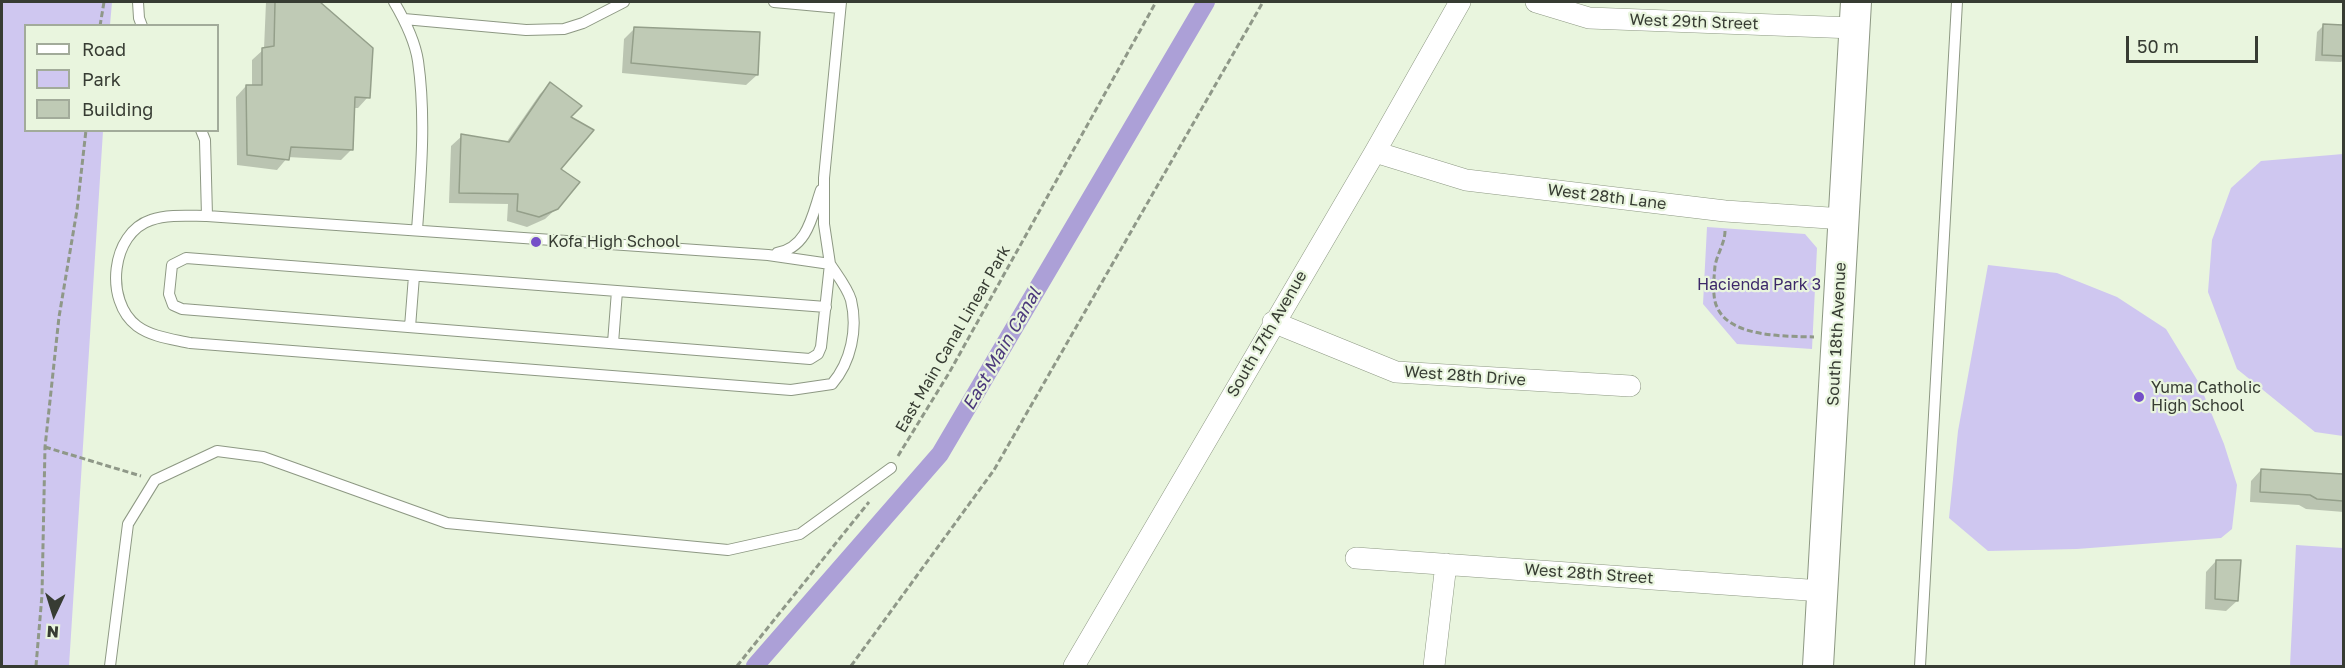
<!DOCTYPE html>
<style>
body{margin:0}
#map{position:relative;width:2345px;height:668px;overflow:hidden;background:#e9f5de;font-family:"Golos Text",sans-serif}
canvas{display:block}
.frame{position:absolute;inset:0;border:3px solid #373c33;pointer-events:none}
.legend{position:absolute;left:24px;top:24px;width:195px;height:108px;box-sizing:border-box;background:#e9f5de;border:2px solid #a2ab9a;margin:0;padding:8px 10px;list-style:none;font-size:18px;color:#373c33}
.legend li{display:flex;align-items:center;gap:12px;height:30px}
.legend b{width:30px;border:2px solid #a2ab9a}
.north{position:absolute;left:24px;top:584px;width:60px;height:60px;-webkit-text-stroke:4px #e9f5de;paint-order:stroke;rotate:184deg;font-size:16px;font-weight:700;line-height:24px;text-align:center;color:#373c33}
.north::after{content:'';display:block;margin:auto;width:21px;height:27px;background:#373c33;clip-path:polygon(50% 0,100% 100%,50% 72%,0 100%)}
.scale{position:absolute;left:2126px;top:36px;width:132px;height:27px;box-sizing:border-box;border:3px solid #373c33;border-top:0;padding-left:8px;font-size:18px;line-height:21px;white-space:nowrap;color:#373c33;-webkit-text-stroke:4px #e9f5de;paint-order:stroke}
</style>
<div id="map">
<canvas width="2345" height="668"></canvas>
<div class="frame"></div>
<ul class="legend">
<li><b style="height:8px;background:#fff"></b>Road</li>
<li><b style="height:16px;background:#cfc7f0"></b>Park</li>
<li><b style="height:16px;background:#bfcab5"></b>Building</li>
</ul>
<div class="north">N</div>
<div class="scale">50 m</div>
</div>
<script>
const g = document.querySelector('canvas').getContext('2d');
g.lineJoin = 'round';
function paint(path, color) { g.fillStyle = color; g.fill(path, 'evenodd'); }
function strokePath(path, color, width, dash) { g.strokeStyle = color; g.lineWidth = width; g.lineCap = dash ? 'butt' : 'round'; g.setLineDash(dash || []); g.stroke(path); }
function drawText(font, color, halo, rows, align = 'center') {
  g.font = font + ' "Golos Text",sans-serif'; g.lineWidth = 4.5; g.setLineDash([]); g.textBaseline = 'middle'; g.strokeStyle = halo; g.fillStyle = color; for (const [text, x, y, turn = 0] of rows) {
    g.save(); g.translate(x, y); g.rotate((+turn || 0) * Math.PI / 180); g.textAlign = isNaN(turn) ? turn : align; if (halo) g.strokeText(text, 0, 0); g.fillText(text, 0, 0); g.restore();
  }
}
paint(new Path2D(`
 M2,2H112L110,25L26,26V130L103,131L69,666H2Z
 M2343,154H2344L2343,436L2315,432L2237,369L2208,292L2212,240L2231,188L2261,161Z
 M1707,227L1805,234L1817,248L1812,349L1737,344L1703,304Z
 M1988,265L2057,273L2117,297L2166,329L2199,383L2224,444L2237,485L2232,529L2221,538L2077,549L1988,551L1949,518L1958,431Z
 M2296,545L2343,548V666H2290Z`), '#cfc7f0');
paint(new Path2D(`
 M266,2H318L372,48L368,97L358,108H353L352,149L341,160L288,157L277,170L237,165L236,97L246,86H252V60L264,49Z
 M2324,25L2344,26V59L2341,62L2315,61L2317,32Z
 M634,29L757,75L746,85L622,73L624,39Z
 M550,84L569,117L559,170L557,208L545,219L527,227L507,221L508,204L449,203L451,146L462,136L506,143L540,94Z
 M2261,470L2344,476V512L2306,509L2299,505L2250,502L2251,481Z
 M2216,561L2237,601L2226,611L2205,609L2206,572Z`), '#0003');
strokePath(new Path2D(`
 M755,666L940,454L1206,2`), '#aca0d7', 18);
const building = new Path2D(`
 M275,2H320L373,48L370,98L355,97L353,150L291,147L289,160L247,155L246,85H262V48L274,46Z
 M2323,24L2343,25V56L2322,55Z
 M634,27L760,32L758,75L631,63Z
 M550,82L582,106L571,117L594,130L561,169L580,182L558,209L539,217L517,211L518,194L459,193L461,134L509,142Z
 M2261,469L2343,474V501L2317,499L2310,495L2260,492Z
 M2216,560H2241L2238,601L2215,599Z`);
paint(building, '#bfcab5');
strokePath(building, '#949f8a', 1.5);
const lane = new Path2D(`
 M138,2L139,18L142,26
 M394,2C404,19 415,41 418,61C426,117 421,174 417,230
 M774,2L840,8
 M404,19L526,30L564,29L583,23L624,2
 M201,130L205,140L207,216
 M207,216L768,255L830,264C837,275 847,287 851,300C858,329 851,362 832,384L791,390L190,343C172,339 152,337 137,326C104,301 111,233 151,220C168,214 190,216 207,216Z
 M777,253C808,247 812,216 821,190
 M826,307L186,258L172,265L169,294L173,305L182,309L810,359L818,354L821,347L830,264L824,224V178L841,2
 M410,327L414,276
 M613,343L617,291
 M110,666L128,524L155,480L217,451L263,457L447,523L728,550L800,534L891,468
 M1920,666L1957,2`);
const street = new Path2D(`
 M1536,2L1589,18L1854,28
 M1375,152L1466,180L1725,211L1844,219
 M1273,322L1396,372L1630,386
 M1356,558L1822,591
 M1074,666L1375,152L1460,2
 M1434,666L1446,564`);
const secondary = new Path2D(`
 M1818,666L1856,2`);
strokePath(lane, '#8d9883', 12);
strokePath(street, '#8d9883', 22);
strokePath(secondary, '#8d9883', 32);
strokePath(new Path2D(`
 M100,26L104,2
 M1725,231C1725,243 1717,254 1715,266C1714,277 1712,298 1717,307C1730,338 1787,336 1814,337
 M45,447L141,476
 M898,456L949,373L1156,2
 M36,666L42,595L45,447L59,317L77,210L86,130
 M737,666L869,502
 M851,666L994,470L1263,2`), '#8f9888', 3, [6, 3]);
strokePath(lane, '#fff', 10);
strokePath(street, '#fff', 21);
strokePath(secondary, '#fff', 30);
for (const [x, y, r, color] of [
 [536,242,6,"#754fc8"],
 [2139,397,6,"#754fc8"]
]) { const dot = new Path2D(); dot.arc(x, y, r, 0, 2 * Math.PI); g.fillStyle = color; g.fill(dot); strokePath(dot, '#e9f5de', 2); }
drawText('16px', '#373c33', '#e9f5de', [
 ["West 29th Street",1694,22,2],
 ["West 28th Lane",1607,197,7],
 ["South 17th Avenue",1267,334,-60],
 ["South 18th Avenue",1837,334,-87],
 ["East Main Canal Linear Park",953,339,-60],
 ["West 28th Drive",1465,376,4],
 ["West 28th Street",1589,574,4]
]);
drawText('16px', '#373c33', '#e9f5de', [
 ["Kofa High School",548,242],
 ["Yuma Catholic",2151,388],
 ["High School",2151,406]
], 'left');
drawText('16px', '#3c2869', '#e9f5de', [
 ["Hacienda Park 3",1759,285]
]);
drawText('italic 18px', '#4c397c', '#e9f5de', [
 ["East Main Canal",1002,349,-60]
]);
</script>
